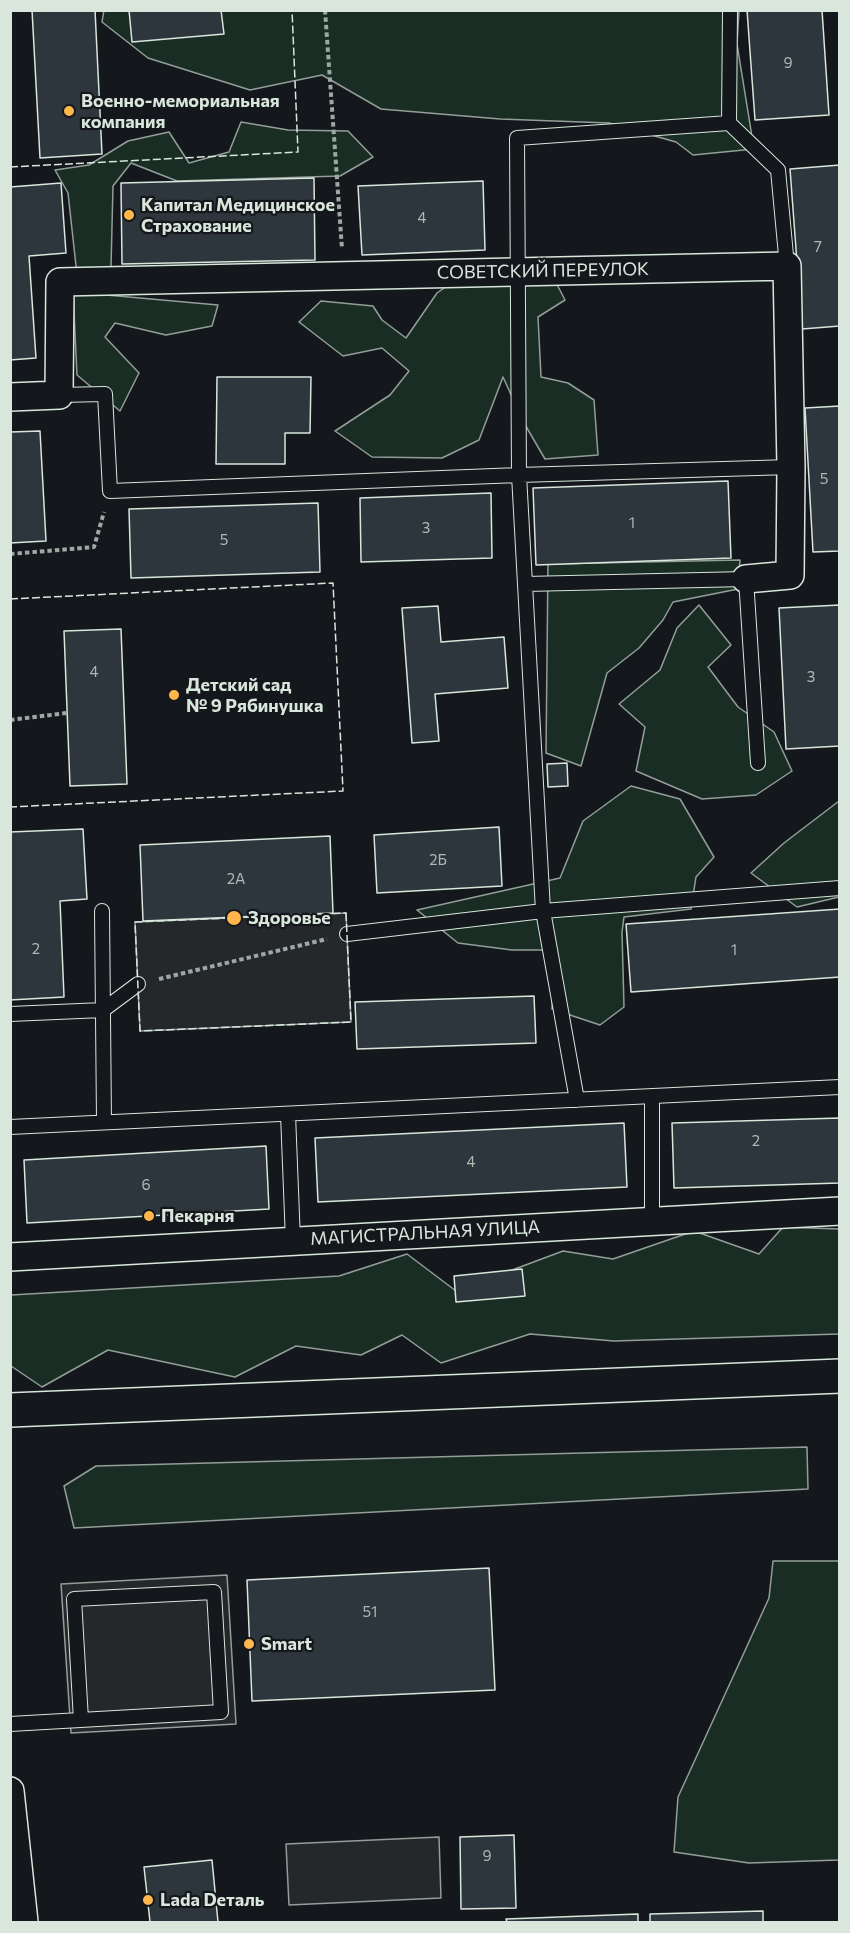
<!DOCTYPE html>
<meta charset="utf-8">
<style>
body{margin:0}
#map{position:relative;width:850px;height:1933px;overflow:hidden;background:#14181c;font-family:Commissioner,sans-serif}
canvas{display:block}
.frame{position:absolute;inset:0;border:12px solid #d8e6dc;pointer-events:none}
</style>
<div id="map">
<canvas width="850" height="1933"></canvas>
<div class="frame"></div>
</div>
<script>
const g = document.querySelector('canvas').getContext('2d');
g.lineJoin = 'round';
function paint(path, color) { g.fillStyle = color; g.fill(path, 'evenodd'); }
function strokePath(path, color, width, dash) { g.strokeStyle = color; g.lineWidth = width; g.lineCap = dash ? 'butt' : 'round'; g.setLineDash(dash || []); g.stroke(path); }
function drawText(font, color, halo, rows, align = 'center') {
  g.font = font + ' Commissioner,sans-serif'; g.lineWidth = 4.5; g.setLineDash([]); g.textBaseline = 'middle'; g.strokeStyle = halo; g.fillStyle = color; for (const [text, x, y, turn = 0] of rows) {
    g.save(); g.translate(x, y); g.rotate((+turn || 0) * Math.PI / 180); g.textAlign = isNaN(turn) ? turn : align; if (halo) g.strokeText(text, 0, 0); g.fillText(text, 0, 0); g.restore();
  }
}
const green = new Path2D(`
 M104,10L739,11L737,44L754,149L693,155L676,142L609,123L500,119L381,109L322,75L250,90L148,58L102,22Z
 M241,122L288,130L348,131L373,157L340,176L177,181L131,163L113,186L111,267L77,275L68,193L55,170L89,165L128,141L169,132L189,163L229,152Z
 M484,260L545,261L565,300L538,317L541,377L568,383L594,400L598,455L545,459L524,423L503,377L479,440L442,458L372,457L335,431L390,395L409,371L382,348L343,356L299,322L321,301L373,306L382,320L406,338L437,293Z
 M73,292L218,305L212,326L166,335L115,323L105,337L139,373L120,411L77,375Z
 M740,560L738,589L673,602L663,620L639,648L607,673L581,766L546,753L548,564Z
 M699,605L731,645L708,667L738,707L774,732L792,771L756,795L702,799L636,771L645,727L619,704L660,670L677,628Z
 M631,786L680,799L714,857L696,877L691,909L624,917L622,932L624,1007L600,1025L552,1009L553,950H512L458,943L417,910L560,878L583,821Z
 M839,801V897L797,907L751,873L784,843Z
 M783,1227L839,1229V1334L614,1341L530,1334L441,1363L402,1335L361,1355L296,1346L235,1377L108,1350L42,1387L11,1366V1295L339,1276L407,1254L456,1291L563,1251L613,1259L694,1231L759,1254Z
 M807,1447L808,1489L74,1528L64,1486L96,1466Z
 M773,1561H839V1860L749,1863L674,1852L678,1797L769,1598Z`);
paint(green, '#1a2d24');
strokePath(green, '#939e99', 1.5);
const parking = new Path2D(`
 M346,913L351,1022L140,1031L135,922Z
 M227,1575L236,1724L71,1733L61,1584Z
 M439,1837L441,1898L289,1905L286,1844Z`);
paint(parking, '#24282b');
strokePath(parking, '#939e99', 1.5);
const building = new Path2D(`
 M32,10H95L102,154L40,158Z
 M129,10H221L224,34L132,42Z
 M747,10H822L829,115L755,120Z
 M840,165V326L802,329L790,169Z
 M314,178L315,260L122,264L121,183Z
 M483,181L485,250L362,255L358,186Z
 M61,183L66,253L29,256L36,358L10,360V187Z
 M217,377H311L310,433H285V464H216Z
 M840,406V551L813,552L805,408Z
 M40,431L46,541L10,543V432Z
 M728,481L731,558L536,565L533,488Z
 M491,493L492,558L361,562L360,498Z
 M318,503L320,572L131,578L129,509Z
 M840,605V746L786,749L779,608Z
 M438,606L441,642L504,637L508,688L435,694L439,741L412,743L402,608Z
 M121,629L127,784L70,786L64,631Z
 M567,763L568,786L548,787L547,764Z
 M499,827L502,886L377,893L374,835Z
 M83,829L87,899L60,901L64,997L10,1000V832Z
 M330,836L333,913L143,921L140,845Z
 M840,909V977L631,992L626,924Z
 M534,996L536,1043L357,1049L355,1002Z
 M840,1118V1183L674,1188L672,1123Z
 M624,1123L627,1187L318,1202L315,1138Z
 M266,1146L269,1209L27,1223L24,1160Z
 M522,1269L525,1296L456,1302L454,1276Z
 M489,1568L495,1690L252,1701L247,1580Z
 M514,1835L516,1908L461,1909L460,1837Z
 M212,1860L218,1922H150L144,1867Z
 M763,1911V1922H650V1914Z
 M638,1914V1922H507L506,1919Z`);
paint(building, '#2c363c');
strokePath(building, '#d8e6dc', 1.5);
const lane = new Path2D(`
 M730,10L729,123L778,170L787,266
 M59,395L105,394L110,491L519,475L791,467
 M525,584L746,579L758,763
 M102,911L104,1122
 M347,934L543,911L519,475L517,138L729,123
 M10,1014L103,1010L138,984
 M577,1100L543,911L840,888
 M288,1114L293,1241
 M10,1127L840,1087
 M652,1221V1096
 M10,1724L221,1712L214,1592L74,1599L81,1720`);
const street = new Path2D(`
 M10,397L59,395L60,282L787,266L791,467L790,575L746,579
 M10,1257L840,1211
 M10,1791L24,1922`);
const secondary = new Path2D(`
 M10,1410L840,1376`);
strokePath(lane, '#d8e6dc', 16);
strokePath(street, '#d8e6dc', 30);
strokePath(secondary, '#d8e6dc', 36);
strokePath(new Path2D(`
 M325,10L342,249
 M10,554L94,547L104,512
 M10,720L67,713
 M159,979L327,939`), '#9da8a2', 4, [4.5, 3]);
strokePath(lane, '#14181c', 14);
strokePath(street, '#14181c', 27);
strokePath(secondary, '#14181c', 33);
strokePath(new Path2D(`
 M10,167L298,152L292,10
 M10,599L333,583L343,791L10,807
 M346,913L351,1022L140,1031L135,922Z`), '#d8e6dc', 1.5, [8, 3]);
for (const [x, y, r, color] of [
 [69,111,6,"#ffb74d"],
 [129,215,6,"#ffb74d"],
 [174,695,6,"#ffb74d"],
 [234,918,8,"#ffb74d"],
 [149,1216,6,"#ffb74d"],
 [249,1644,6,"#ffb74d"],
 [148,1900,6,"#ffb74d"]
]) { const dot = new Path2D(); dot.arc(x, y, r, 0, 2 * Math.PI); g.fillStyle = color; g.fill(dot); strokePath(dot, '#14181c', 2); }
drawText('15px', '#adbab4', null, [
 ["9",788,63],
 ["4",422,218],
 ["7",818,247],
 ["5",824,479],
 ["1",632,523],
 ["3",426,528],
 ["5",224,540],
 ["4",94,672],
 ["3",811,677],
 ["2Б",438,860],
 ["2А",236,879],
 ["2",36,949],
 ["1",734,950],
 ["2",756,1141],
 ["4",471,1162],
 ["6",146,1185],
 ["51",370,1612],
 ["9",487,1856]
]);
drawText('bold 18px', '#d8e6dc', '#14181c', [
 ["Военно-мемориальная",81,101],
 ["компания",81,122],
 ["Капитал Медицинское",141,205],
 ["Страхование",141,226],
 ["Детский сад",186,685],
 ["№ 9 Рябинушка",186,706],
 ["Здоровье",248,918],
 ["Пекарня",161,1216],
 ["Smart",261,1644],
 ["Lada Dеталь",160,1900]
], 'left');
drawText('18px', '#d8e6dc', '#14181c', [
 ["СОВЕТСКИЙ ПЕРЕУЛОК",543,271,-1],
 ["МАГИСТРАЛЬНАЯ УЛИЦА",425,1233,-3]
]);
</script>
